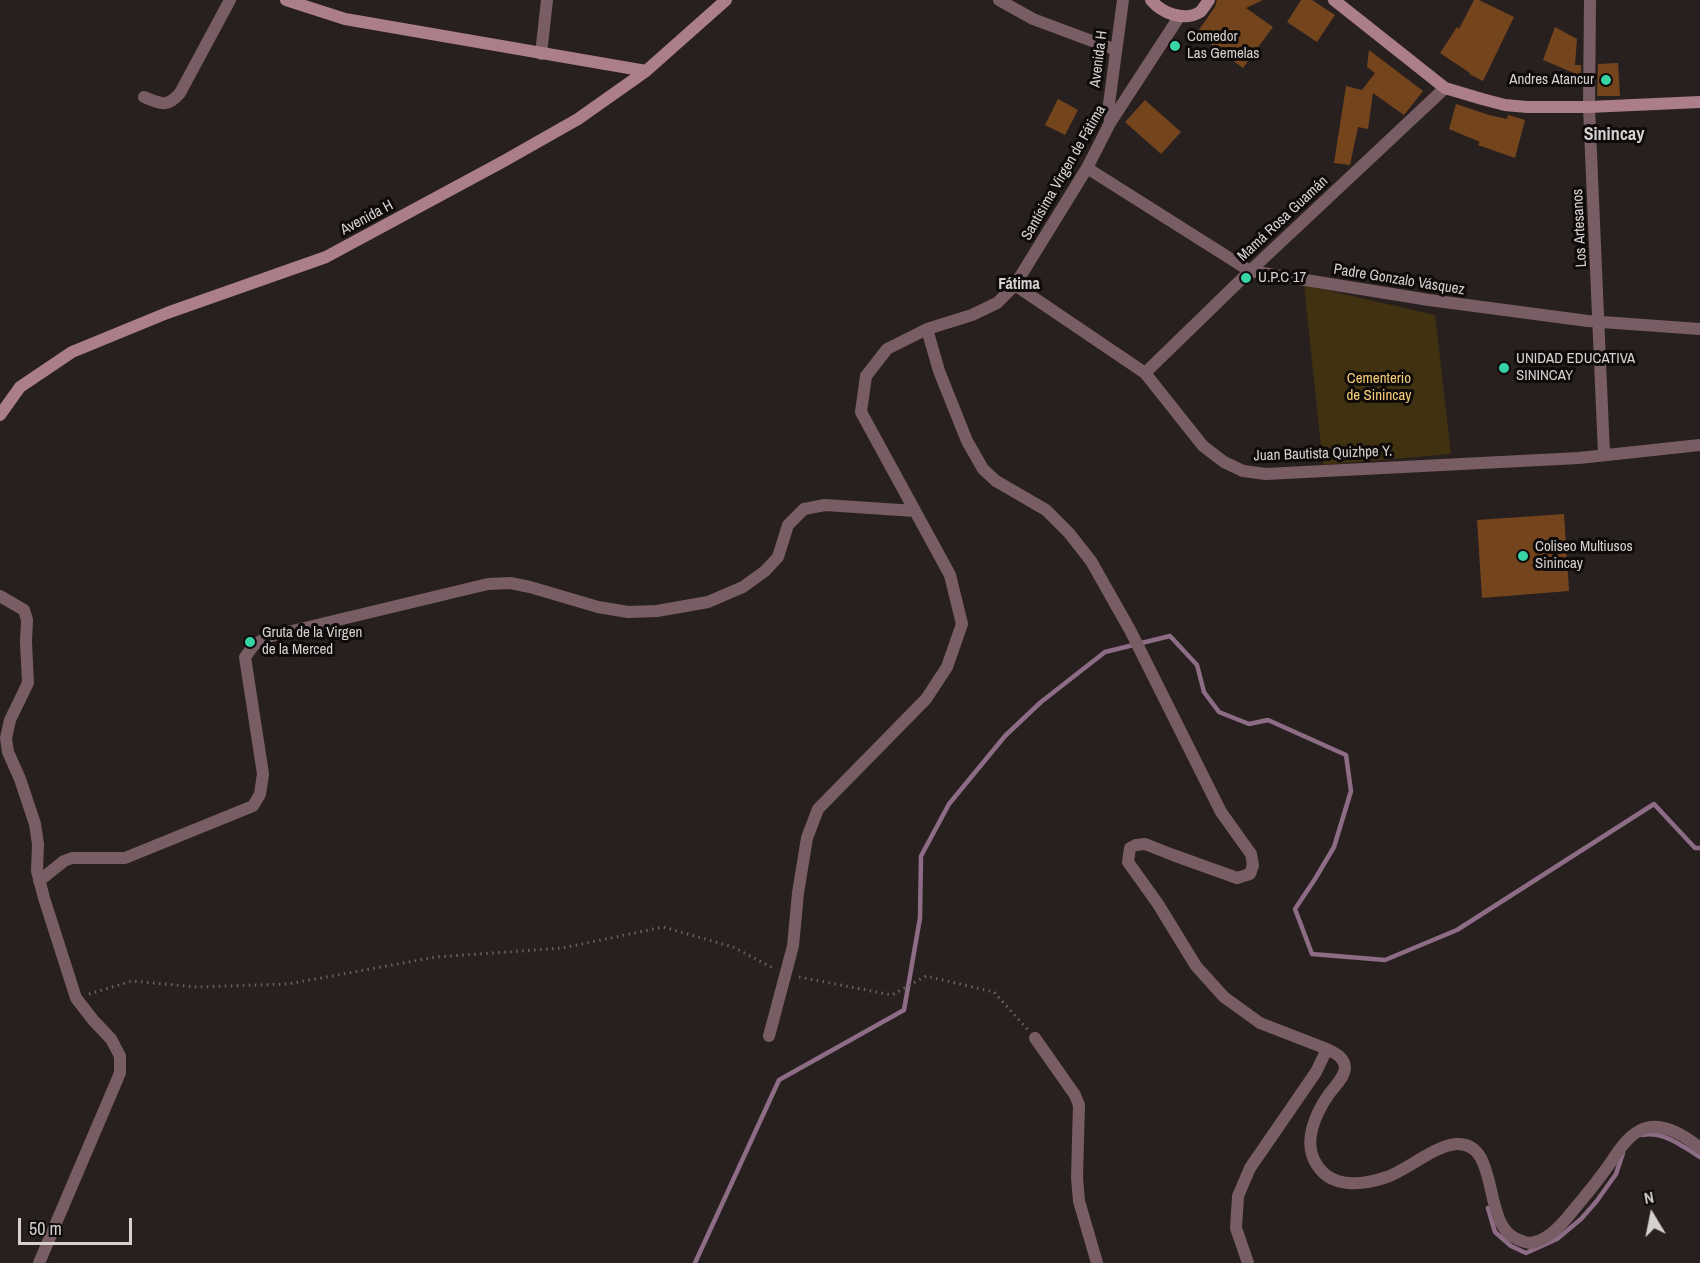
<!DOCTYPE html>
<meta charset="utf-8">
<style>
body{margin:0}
#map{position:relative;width:1700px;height:1263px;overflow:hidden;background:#28201f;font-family:"Archivo Narrow",sans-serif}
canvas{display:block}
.north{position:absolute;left:1622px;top:1185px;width:60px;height:60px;-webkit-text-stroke:4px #0e0b0a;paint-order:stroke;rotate:350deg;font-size:16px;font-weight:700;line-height:24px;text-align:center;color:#d6d1d0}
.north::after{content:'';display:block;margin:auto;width:21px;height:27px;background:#d6d1d0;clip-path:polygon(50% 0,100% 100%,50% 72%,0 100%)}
.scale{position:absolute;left:18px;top:1218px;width:114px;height:27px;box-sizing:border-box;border:3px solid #d6d1d0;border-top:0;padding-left:8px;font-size:18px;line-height:21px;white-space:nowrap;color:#d6d1d0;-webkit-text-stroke:4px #0e0b0a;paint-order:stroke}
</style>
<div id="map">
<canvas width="1700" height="1263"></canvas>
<div class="north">N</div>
<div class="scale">50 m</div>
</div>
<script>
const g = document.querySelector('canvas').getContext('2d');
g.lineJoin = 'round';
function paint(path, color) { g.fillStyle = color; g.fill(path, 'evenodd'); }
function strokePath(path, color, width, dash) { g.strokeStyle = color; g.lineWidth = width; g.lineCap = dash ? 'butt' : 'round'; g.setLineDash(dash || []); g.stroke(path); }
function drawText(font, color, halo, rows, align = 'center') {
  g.font = font + ' "Archivo Narrow",sans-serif'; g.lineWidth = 6; g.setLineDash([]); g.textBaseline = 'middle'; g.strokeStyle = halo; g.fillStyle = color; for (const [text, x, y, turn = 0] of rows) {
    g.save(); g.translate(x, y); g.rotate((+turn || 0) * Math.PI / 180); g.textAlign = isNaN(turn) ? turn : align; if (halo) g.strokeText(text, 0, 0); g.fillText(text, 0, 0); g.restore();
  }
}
paint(new Path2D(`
 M1304,285L1435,315L1451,454L1323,465Z`), '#403110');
strokePath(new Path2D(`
 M1642,1135C1664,1131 1682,1146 1700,1157
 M1488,1208L1495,1232L1511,1246L1526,1253L1557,1239L1581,1219L1596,1202L1616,1174L1623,1153
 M695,1263L779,1080L904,1010L920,918L921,856L949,804L1005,736L1041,702L1105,652L1170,636L1197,665L1204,692L1219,712L1249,724L1268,720L1346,755L1351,791L1334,847L1315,879L1295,909L1312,954L1385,960L1457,930L1654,804L1695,848H1700`), '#8d6c86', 4.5);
paint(new Path2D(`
 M1217,0H1263L1246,8L1273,27L1243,68L1196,34L1215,7Z
 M1301,0H1312L1335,15L1317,42L1287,22Z
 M1474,0H1479L1514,17L1483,81L1469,74L1470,73L1440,53L1457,27L1459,29Z
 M1555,27L1577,39L1575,65H1581V76L1543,60Z
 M1369,50L1423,91L1404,115L1373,93L1368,129L1358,127L1350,165L1334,163L1346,86L1362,90L1375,73L1367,67Z
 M1618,63L1620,96H1597L1598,64Z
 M1058,99L1078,110L1065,135L1045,125Z
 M1145,100L1181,132L1161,154L1125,122Z
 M1456,104L1489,115L1507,119L1508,115L1525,120L1515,158L1478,145L1480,142L1449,129Z
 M1564,514L1569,591L1482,598L1477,520Z`), '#74441d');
strokePath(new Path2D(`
 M799,977L892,995L926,976L994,992L1028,1030
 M89,994L132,981L197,987L288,984L436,957L563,948L663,927L733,947L773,968`), '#696261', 3, [1.5, 4.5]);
strokePath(new Path2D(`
 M999,0L1033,19L1116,50
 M1590,0L1589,107L1604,454
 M1179,17L1110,123L1087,168L1015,285L997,303L972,315L927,329L939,371L967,441L983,469L996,481L1046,510L1069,533L1091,561L1130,630L1221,812L1251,854L1253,865L1250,874L1237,878L1173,855L1145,844L1136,845L1130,848L1128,862L1158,904L1196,966L1224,997L1260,1023L1327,1049L1316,1072L1250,1168L1238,1196L1236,1228L1248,1263
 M541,54L547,0
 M144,97C161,104 167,108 180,93L230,0
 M1110,123L1109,104L1123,0
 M1087,168L1250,271L1429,300L1588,321L1700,329
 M1015,285L1145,373L1203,446L1224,462L1243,471L1266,474L1579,458L1700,445
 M1145,373L1250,271L1445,88
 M0,596L24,610L27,620L26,642L28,683L10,720L6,738L8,752L20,779L35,824L38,844L37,871L44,898L76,998L93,1020L111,1039L120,1056V1073L39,1263
 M39,881L64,861L72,858H125L253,806L260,794L263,774L245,657L254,645L267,637L488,584L510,583L530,587L598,607L628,612L657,611L708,602L743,587L765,571L778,557L788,525L804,509L825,505L915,511
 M769,1036L793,946L798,893L807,838L818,809L926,699L947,667L962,624L950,575L861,412L866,376L887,349L927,329
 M1035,1038L1075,1095L1079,1105L1077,1178L1079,1201L1097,1263
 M1327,1049C1335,1053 1344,1057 1345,1067C1345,1077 1335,1086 1329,1094C1315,1114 1302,1143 1317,1165C1332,1189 1363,1185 1387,1177C1407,1170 1434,1146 1456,1144C1501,1141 1481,1225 1517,1239C1522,1241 1526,1243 1530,1243C1546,1241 1556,1230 1567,1218C1580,1202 1594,1186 1606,1169C1615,1157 1625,1138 1639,1131C1660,1119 1684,1135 1700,1148`), '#795d65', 12);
strokePath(new Path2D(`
 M286,0L345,19L646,71
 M1151,0C1162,13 1184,22 1200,12C1203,9 1206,4 1209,0
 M1334,0L1445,88L1482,99L1505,105L1527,107H1589L1700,102
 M0,415L20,387L72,352L167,313L326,257L504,161L578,119L646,71L726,0`), '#ab7e8a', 12);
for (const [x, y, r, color] of [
 [1175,46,6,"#37d4a6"],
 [1606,80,6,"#37d4a6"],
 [1246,278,6,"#37d4a6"],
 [1504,368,6,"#37d4a6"],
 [1523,556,6,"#37d4a6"],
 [250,642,6,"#37d4a6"]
]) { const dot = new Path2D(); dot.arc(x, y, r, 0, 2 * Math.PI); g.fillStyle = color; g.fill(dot); strokePath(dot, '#0e0b0a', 2); }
drawText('15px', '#d6d1d0', '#0e0b0a', [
 ["Comedor",1187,37],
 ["Las Gemelas",1187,54],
 ["Andres Atancur",1594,80,"right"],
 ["U.P.C 17",1258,278],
 ["UNIDAD EDUCATIVA",1516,359],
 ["SININCAY",1516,376],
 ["Coliseo Multiusos",1535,547],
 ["Sinincay",1535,564],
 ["Gruta de la Virgen",262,633],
 ["de la Merced",262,650]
], 'left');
drawText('15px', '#d6d1d0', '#0e0b0a', [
 ["Avenida H",1099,59,-83],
 ["Santísima Virgen de Fátima",1064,173,-60],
 ["Avenida H",367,218,-28],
 ["Mamá Rosa Guamán",1283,219,-43],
 ["Los Artesanos",1580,228,-93],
 ["Padre Gonzalo Vásquez",1399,280,9],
 ["Juan Bautista Quizhpe Y.",1323,454,-2]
]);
drawText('15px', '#f8cf79', '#0e0b0a', [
 ["Cementerio",1379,379],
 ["de Sinincay",1379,396]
]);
drawText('bold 16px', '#d6d1d0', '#0e0b0a', [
 ["Fátima",1019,285]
]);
drawText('bold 18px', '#d6d1d0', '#0e0b0a', [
 ["Sinincay",1614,135]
]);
</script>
